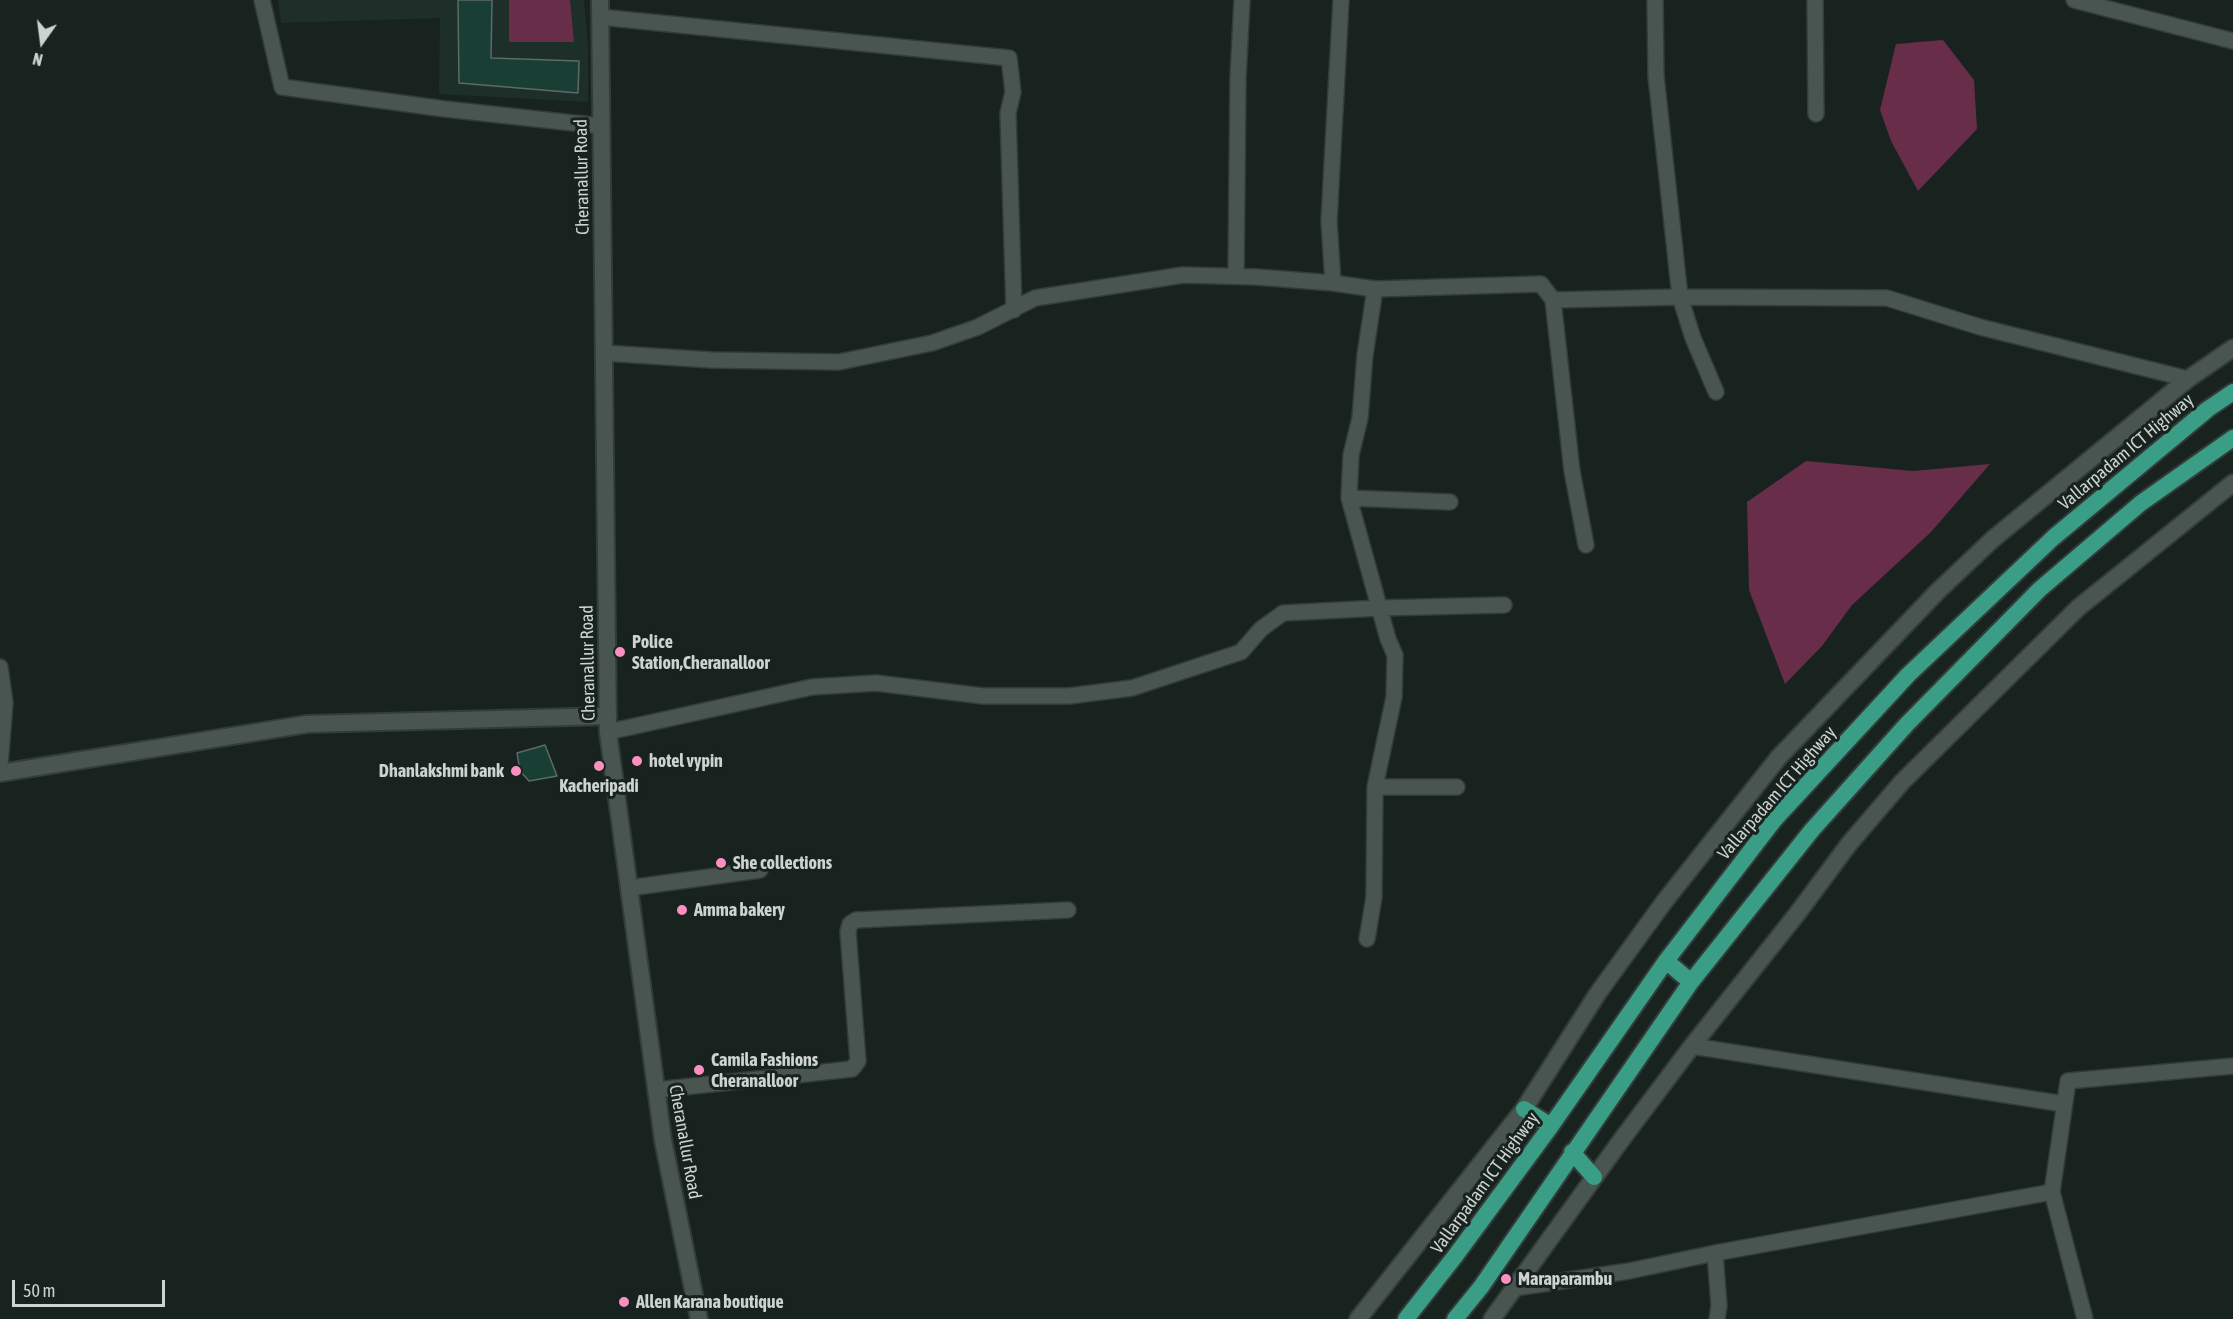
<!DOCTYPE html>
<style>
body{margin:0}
#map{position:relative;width:2233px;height:1319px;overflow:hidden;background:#182320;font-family:"Asap Condensed",sans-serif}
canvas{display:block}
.north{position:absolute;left:12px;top:12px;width:60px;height:60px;-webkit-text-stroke:4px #182320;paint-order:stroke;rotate:194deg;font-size:16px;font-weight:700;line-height:24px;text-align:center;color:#cdd3d1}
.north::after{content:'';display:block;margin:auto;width:21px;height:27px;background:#cdd3d1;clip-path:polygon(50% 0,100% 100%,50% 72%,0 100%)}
.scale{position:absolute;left:12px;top:1280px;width:153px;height:27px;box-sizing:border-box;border:3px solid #cdd3d1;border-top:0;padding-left:8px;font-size:18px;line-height:21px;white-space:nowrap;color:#cdd3d1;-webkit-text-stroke:4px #182320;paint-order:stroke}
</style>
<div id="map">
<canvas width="2233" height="1319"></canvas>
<div class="north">N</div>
<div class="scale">50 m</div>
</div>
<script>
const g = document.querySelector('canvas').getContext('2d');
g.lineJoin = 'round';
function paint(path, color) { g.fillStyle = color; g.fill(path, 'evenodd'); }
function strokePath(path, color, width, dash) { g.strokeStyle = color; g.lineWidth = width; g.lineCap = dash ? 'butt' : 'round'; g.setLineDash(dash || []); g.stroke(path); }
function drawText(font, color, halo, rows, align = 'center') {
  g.font = font + ' "Asap Condensed",sans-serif'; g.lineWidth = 6; g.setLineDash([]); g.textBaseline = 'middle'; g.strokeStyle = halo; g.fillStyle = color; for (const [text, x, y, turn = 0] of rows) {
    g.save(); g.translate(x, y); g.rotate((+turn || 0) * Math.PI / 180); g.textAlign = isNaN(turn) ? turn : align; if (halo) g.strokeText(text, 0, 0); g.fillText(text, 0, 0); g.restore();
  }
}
paint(new Path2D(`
 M278,0H584L588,47V102L439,94L440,18L281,23Z`), '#1e2f2a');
paint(new Path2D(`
 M509,0H570L574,42H509Z
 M1943,40L1974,80L1977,129L1918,191L1891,141L1880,110L1896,44Z
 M1806,461L1913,471L1990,464L1931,532L1852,605L1822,646L1785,684L1749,590L1747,502Z`), '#682d49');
const building = new Path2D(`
 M458,0H492L491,58L579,61L578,93L459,83Z
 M545,745L557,776L529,781L520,771L517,753Z`);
paint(building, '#193e34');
strokePath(building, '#5e6a66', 1.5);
const minor = new Path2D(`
 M262,0L282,87L445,109L601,126
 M1655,0L1656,76L1680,297L1693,338L1716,392
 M1815,0L1816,114
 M2074,0L2233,41
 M600,17L1009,58L1013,92L1008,113L1014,310
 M1236,276L1238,78L1242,0
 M1333,283L1329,221L1341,0
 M1553,300L1572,471L1586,545
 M604,353L712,360L839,362L932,343L978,327L1035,298L1183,275L1257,277L1333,283L1375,289L1541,284L1553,300L1680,297L1887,298L1980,327L2188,379
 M1349,498L1450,502
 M0,667L5,703L0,765
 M608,732L812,687L876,683L983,696H1069L1132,688L1241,652L1261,629L1283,613L1380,608L1504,605
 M1375,787H1457
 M629,888L760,870
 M1367,939L1374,897L1375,787L1394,697L1395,655L1388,639L1349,498L1351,455L1360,418L1365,355L1375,289
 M1692,1046L2064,1104
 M656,1090L852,1069L858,1061L848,932L850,924L856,920L1068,910
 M2052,1192L2085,1319
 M1715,1253L1719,1306L1717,1319
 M1515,1288L1629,1271L1715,1253L2052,1192L2068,1081L2233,1066`);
const tertiary = new Path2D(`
 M0,773L307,724L608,716
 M1358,1319L1524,1109L1598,993L1664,902L1779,757L1938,591L1993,539L2188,379L2233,348
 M1492,1319L1622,1139L1692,1046L1797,914L1849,844L1902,782L2078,608L2233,483`);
const secondary = new Path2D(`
 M600,0L608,732L663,1140L699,1319`);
const trunk = new Path2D(`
 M1666,961L1691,982
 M1524,1109L1551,1126
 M1572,1152L1594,1177
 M1406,1319L1456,1255L1551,1126L1666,961L1775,819L1908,675L2054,537L2208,409L2233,392
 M1455,1319L1481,1287L1691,982L1812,830L1907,724L2040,589L2141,503L2233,438`);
strokePath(minor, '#343c39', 18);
strokePath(tertiary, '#343c39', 20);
strokePath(secondary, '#343c39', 20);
strokePath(trunk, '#343c39', 20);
strokePath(minor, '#495551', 15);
strokePath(tertiary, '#495551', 16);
strokePath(secondary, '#495551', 16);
strokePath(trunk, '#3a9e86', 16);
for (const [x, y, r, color] of [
 [620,652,6,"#fd8ec0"],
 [637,761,6,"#fd8ec0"],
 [599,766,6,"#fd8ec0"],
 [516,771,6,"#fd8ec0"],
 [721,863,6,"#fd8ec0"],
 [682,910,6,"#fd8ec0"],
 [699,1070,6,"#fd8ec0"],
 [1506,1279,6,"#fd8ec0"],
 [624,1302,6,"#fd8ec0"]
]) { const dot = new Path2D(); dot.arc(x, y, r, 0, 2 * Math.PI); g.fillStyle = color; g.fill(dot); strokePath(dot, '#182320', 2); }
drawText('18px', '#cdd3d1', '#182320', [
 ["Cheranallur Road",582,177,-91],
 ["Vallarpadam ICT Highway",2126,452,-40],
 ["Cheranallur Road",588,663,-91],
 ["Vallarpadam ICT Highway",1777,793,-49],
 ["Cheranallur Road",685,1142,80],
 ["Vallarpadam ICT Highway",1485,1183,-54]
]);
drawText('bold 18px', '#cdd3d1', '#182320', [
 ["Police",632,642],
 ["Station,Cheranalloor",632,663],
 ["hotel vypin",649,761],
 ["Dhanlakshmi bank",504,771,"right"],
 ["Kacheripadi",599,786,"center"],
 ["She collections",733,863],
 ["Amma bakery",694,910],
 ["Camila Fashions",711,1060],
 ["Cheranalloor",711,1081],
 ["Maraparambu",1518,1279],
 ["Allen Karana boutique",636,1302]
], 'left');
</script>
